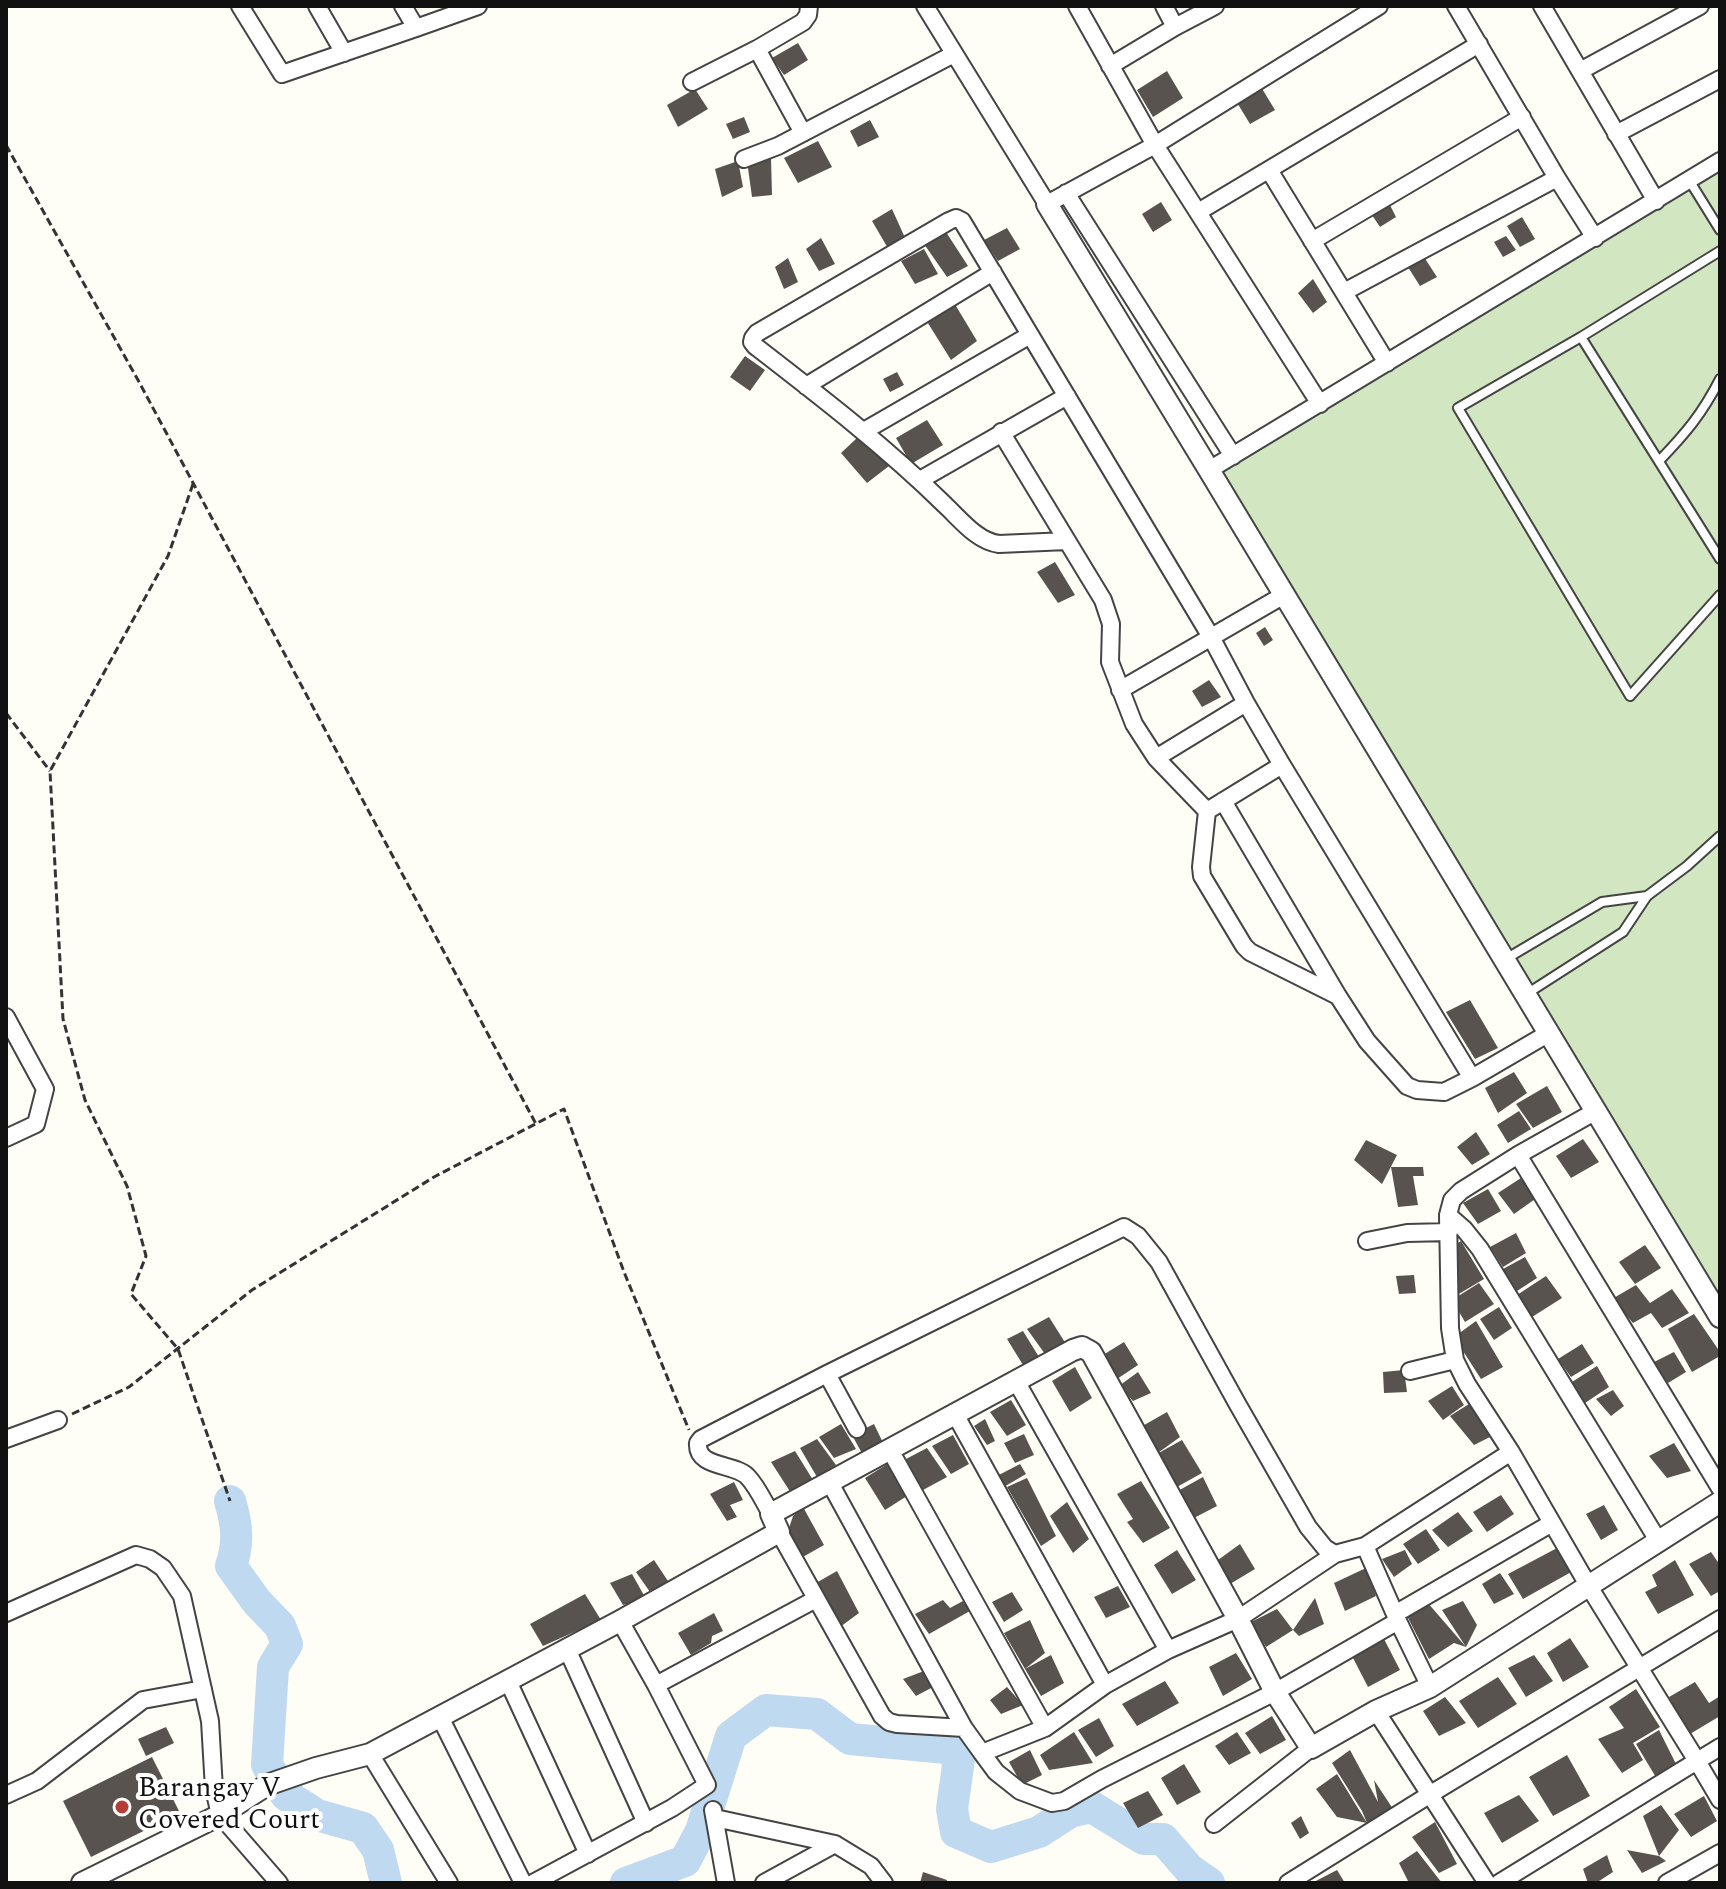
<!DOCTYPE html>
<style>
body{margin:0}
#map{position:relative;width:1726px;height:1889px;overflow:hidden;background:#fefdf6;font-family:Spectral,serif}
canvas{display:block}
.frame{position:absolute;inset:0;border:8px solid #111;pointer-events:none}
</style>
<div id="map">
<canvas width="1726" height="1889"></canvas>
<div class="frame"></div>
</div>
<script>
const g = document.querySelector('canvas').getContext('2d');
g.lineJoin = 'round';
function paint(path, color) { g.fillStyle = color; g.fill(path, 'evenodd'); }
function strokePath(path, color, width, dash) { g.strokeStyle = color; g.lineWidth = width; g.lineCap = dash ? 'butt' : 'round'; g.setLineDash(dash || []); g.stroke(path); }
function drawText(font, color, halo, rows, align = 'center') {
  g.font = font + ' Spectral,serif'; g.lineWidth = 8; g.setLineDash([]); g.textBaseline = 'middle'; g.strokeStyle = halo; g.fillStyle = color; for (const [text, x, y, turn = 0] of rows) {
    g.save(); g.translate(x, y); g.rotate((+turn || 0) * Math.PI / 180); g.textAlign = isNaN(turn) ? turn : align; if (halo) g.strokeText(text, 0, 0); g.fillText(text, 0, 0); g.restore();
  }
}
paint(new Path2D(`
 M1720,171V1306L1218,476Z`), '#d1e6c1');
strokePath(new Path2D(`
 M230,1501C237,1524 239,1543 231,1566L257,1602L280,1626L287,1644L273,1667L267,1765L286,1795L317,1815L363,1828L378,1850L386,1883
 M626,1883L685,1861L701,1831L731,1736L766,1710L817,1714L850,1739L947,1748L959,1759L952,1809L956,1832L991,1847L1039,1832L1070,1812L1092,1807L1144,1839H1163L1189,1869L1209,1883`), '#bfd9f1', 32);
paint(new Path2D(`
 M798,43L808,60L784,75L772,58Z
 M1167,71L1183,98L1153,117L1137,90Z
 M1261,87L1275,110L1250,124L1236,101Z
 M695,89L708,109L678,127L667,105Z
 M744,117L750,132L733,139L726,124Z
 M870,120L879,137L858,147L850,131Z
 M818,141L832,167L798,183L784,158Z
 M771,158L772,195L752,197L747,161Z
 M738,161L743,187L722,197L715,169Z
 M1161,202L1172,220L1153,232L1142,214Z
 M1389,203L1396,217L1380,227L1372,215Z
 M892,209L906,240L889,250L872,221Z
 M1522,217L1535,239L1520,247L1507,226Z
 M1007,228L1020,249L998,261L984,240Z
 M946,232L968,266L947,277L924,244Z
 M1506,236L1516,250L1503,257L1494,242Z
 M821,238L835,264L819,271L806,249Z
 M924,249L938,274L915,284L901,261Z
 M1422,254L1437,277L1420,286L1406,264Z
 M788,258L798,282L784,289L775,267Z
 M1313,279L1327,302L1313,313L1298,293Z
 M953,301L977,341L951,360L926,320Z
 M745,356L765,370L750,391L730,377Z
 M897,372L904,385L890,392L883,379Z
 M927,420L943,445L911,464L896,438Z
 M857,438L889,466L867,483L841,453Z
 M1055,562L1075,595L1058,603L1037,572Z
 M1265,627L1273,640L1264,646L1256,633Z
 M1209,680L1221,697L1202,707L1192,691Z
 M1470,1000L1498,1048L1475,1059L1446,1012Z
 M1514,1072L1527,1093L1498,1113L1485,1088Z
 M1547,1086L1562,1112L1533,1128L1516,1104Z
 M1519,1111L1531,1129L1508,1143L1497,1125Z
 M1476,1132L1490,1154L1472,1165L1457,1147Z
 M1583,1139L1599,1162L1571,1178L1556,1156Z
 M1366,1140L1397,1155L1382,1184L1354,1160Z
 M1391,1167H1423L1424,1176H1413L1418,1205L1398,1207Z
 M1524,1176L1538,1197L1514,1214L1498,1193Z
 M1488,1189L1501,1211L1478,1224L1463,1203Z
 M1516,1233L1526,1253L1503,1267L1490,1247Z
 M1461,1241L1484,1279L1457,1295L1450,1248Z
 M1645,1245L1661,1268L1635,1284L1619,1262Z
 M1525,1257L1537,1278L1517,1291L1503,1269Z
 M1414,1275L1416,1293L1399,1294L1396,1276Z
 M1546,1276L1562,1298L1532,1317L1517,1295Z
 M1479,1283L1494,1304L1465,1322L1452,1300Z
 M1636,1285L1650,1303L1672,1289L1689,1313L1662,1328L1651,1313L1633,1323L1612,1299Z
 M1499,1307L1512,1328L1494,1340L1480,1319Z
 M1694,1314L1720,1352V1356L1692,1372L1668,1329Z
 M1049,1317L1066,1344L1045,1354L1027,1329Z
 M1476,1321L1503,1367L1481,1379L1454,1337Z
 M1023,1331L1039,1357L1023,1365L1007,1339Z
 M1124,1342L1138,1365L1117,1379L1103,1355Z
 M1582,1344L1594,1363L1571,1377L1558,1359Z
 M1674,1352L1686,1372L1668,1383L1652,1363Z
 M1597,1366L1609,1387L1585,1403L1572,1382Z
 M1075,1367L1092,1398L1070,1412L1052,1381Z
 M1404,1370L1407,1392L1384,1393L1383,1372Z
 M1138,1372L1151,1393L1133,1401L1119,1386Z
 M1452,1386L1464,1405L1443,1420L1428,1401Z
 M1613,1390L1624,1406L1611,1416L1596,1399Z
 M1011,1400L1026,1425L1007,1436L990,1412Z
 M1469,1404L1490,1437L1474,1445L1450,1416Z
 M1167,1412L1180,1437L1155,1455L1182,1440L1202,1473L1177,1487L1155,1455L1139,1428Z
 M985,1419L995,1441L987,1445L974,1426Z
 M841,1424L856,1449L834,1458L819,1437Z
 M874,1424L885,1447L864,1457L852,1435Z
 M1024,1434L1034,1455L1015,1463L1004,1443Z
 M953,1435L969,1464L951,1474L932,1446Z
 M817,1439L836,1465L817,1477L800,1448Z
 M1674,1443L1691,1471L1667,1478L1649,1456Z
 M927,1448L947,1477L923,1490L906,1459Z
 M795,1451L813,1480L791,1493L771,1462Z
 M889,1463L907,1496L885,1510L865,1478Z
 M1020,1464L1026,1474L1002,1488L995,1477Z
 M1203,1477L1217,1506L1192,1519L1176,1492Z
 M1027,1478L1056,1536L1041,1546L1007,1487Z
 M1141,1481L1170,1528L1143,1543L1127,1522L1133,1519L1117,1494Z
 M734,1482L743,1500L730,1505L737,1517L727,1521L710,1494Z
 M1501,1495L1514,1514L1487,1532L1473,1512Z
 M1067,1502L1089,1539L1073,1553L1050,1516Z
 M1604,1505L1618,1530L1601,1540L1586,1514Z
 M803,1507L824,1545L801,1558L788,1531L793,1516Z
 M1458,1512L1473,1531L1448,1547L1432,1530Z
 M1426,1529L1440,1550L1418,1564L1403,1544Z
 M1240,1544L1255,1569L1230,1584L1218,1560Z
 M1559,1547L1573,1571L1523,1599L1508,1574Z
 M1177,1550L1196,1580L1172,1594L1154,1565Z
 M1405,1550L1412,1564L1394,1577L1382,1559Z
 M1711,1552L1720,1565V1591L1711,1596L1689,1564Z
 M654,1560L668,1581L650,1592L636,1572Z
 M1675,1560L1694,1595L1658,1614L1645,1592L1657,1586L1652,1575Z
 M1366,1568L1376,1596L1345,1611L1334,1583Z
 M837,1571L859,1613L840,1627L816,1583Z
 M1500,1573L1514,1594L1494,1604L1482,1584Z
 M632,1574L646,1599L623,1605L610,1583Z
 M1118,1586L1130,1607L1106,1618L1094,1597Z
 M1012,1592L1023,1610L1004,1622L992,1602Z
 M585,1594L601,1620L543,1646L530,1624Z
 M1315,1598L1324,1624L1299,1636L1293,1630Z
 M943,1600L950,1608L963,1601L970,1611L929,1634L915,1614Z
 M1463,1601L1477,1625L1466,1647L1442,1610Z
 M1427,1602L1466,1647L1454,1643L1429,1659L1407,1616Z
 M1277,1609L1293,1630L1266,1647L1251,1622Z
 M714,1613L723,1631L712,1636L711,1643L691,1655L678,1633Z
 M1030,1620L1045,1653L1025,1669L1004,1633Z
 M1570,1638L1589,1667L1563,1682L1547,1653Z
 M1384,1639L1400,1670L1368,1687L1353,1658Z
 M1236,1653L1252,1679L1223,1696L1209,1667Z
 M1051,1655L1064,1683L1041,1696L1025,1669Z
 M1534,1655L1553,1681L1526,1697L1508,1668Z
 M924,1671L933,1687L916,1696L903,1679Z
 M1498,1677L1517,1704L1478,1728L1459,1701Z
 M1165,1681L1179,1703L1137,1726L1122,1704Z
 M1695,1682L1709,1703L1720,1696V1716L1690,1734L1669,1697Z
 M1007,1687L1023,1705L1001,1714L990,1700Z
 M1636,1689L1660,1727L1633,1743L1643,1760L1622,1773L1598,1739L1624,1728L1609,1707Z
 M1445,1697L1466,1723L1439,1736L1423,1711Z
 M1272,1716L1286,1740L1260,1754L1245,1733Z
 M1099,1718L1114,1746L1096,1757L1078,1730Z
 M166,1727L174,1743L146,1756L138,1739Z
 M1659,1730L1677,1766L1657,1779L1636,1744Z
 M1074,1732L1093,1763L1049,1770L1040,1755Z
 M1237,1732L1251,1753L1229,1765L1215,1746Z
 M1030,1750L1042,1775L1022,1785L1009,1762Z
 M1350,1750L1378,1802L1374,1780L1393,1809L1367,1823L1362,1811L1332,1763Z
 M1567,1755L1590,1796L1553,1816L1529,1777Z
 M152,1757L180,1813L91,1857L63,1801Z
 M1184,1764L1201,1792L1177,1805L1161,1778Z
 M1337,1774L1367,1823L1337,1817L1316,1789Z
 M1148,1791L1163,1815L1138,1828L1123,1803Z
 M1519,1795L1539,1821L1502,1843L1484,1813Z
 M1704,1796L1717,1821L1691,1837L1674,1814Z
 M1661,1805L1679,1830L1659,1856L1666,1861L1642,1873L1627,1850L1659,1856L1643,1816Z
 M1301,1816L1309,1833L1300,1839L1291,1823Z
 M1435,1822L1457,1864L1439,1873L1412,1837Z
 M1417,1851L1442,1883H1409L1399,1863Z
 M1607,1855L1613,1872L1596,1883H1588L1583,1869Z
 M1337,1870L1345,1883H1312Z
 M923,1872L947,1880L946,1883H920Z`), '#58534e');
const service = new Path2D(`
 M1689,180L1720,230
 M1720,251L1581,337L1458,408L1630,696L1720,595
 M1581,337L1720,559
 M1659,461C1686,433 1702,414 1720,379
 M1504,960L1602,902L1647,896
 M1528,993L1623,932L1647,896L1687,866L1720,836`);
const minor = new Path2D(`
 M240,6L282,74L416,28
 M317,6L344,53
 M403,6L416,28L478,6
 M925,6L1047,204L1155,145L1077,6
 M1456,6L1557,178L1595,238
 M1542,6L1656,201
 M1175,27L1215,6
 M1110,66L1175,27L1164,6
 M1580,71L1700,6
 M692,82L757,49
 M803,133L757,49L803,22L808,15L809,6
 M1616,134L1720,79
 M744,159L778,146L954,54
 M1269,170L1387,363
 M1066,193L1233,456
 M1198,212L1479,44
 M1312,241L1522,117
 M1344,292L1557,178
 M806,386L993,272
 M1320,404L1155,145L1379,6
 M864,431L1030,335
 M1001,432L1103,600L1111,624L1110,662L1134,724L1156,758L1246,703L1211,637L962,221L956,218L949,221L757,333L753,338L752,342L755,346C821,397 886,447 945,505C961,520 977,541 999,544L1067,541
 M1209,470L1720,161
 M920,480L1067,396
 M1120,690L1284,595
 M1156,758L1207,811L1282,765L1246,703
 M1282,765L1472,1078L1549,1033
 M1223,801L1338,996L1367,1041L1407,1086L1417,1090L1444,1092L1472,1078
 M1207,811L1201,867L1202,876L1244,946L1250,952L1338,996
 M6,1017L45,1089L36,1124L6,1138
 M1596,1111L1518,1155L1461,1191L1452,1200L1448,1215L1464,1229L1480,1249L1659,1542
 M1518,1155L1720,1488
 M1448,1215L1450,1328L1455,1360L1467,1384L1511,1452L1588,1585L1697,1761L1499,1883
 M1367,1241L1407,1233L1449,1232
 M1410,1371L1455,1360
 M827,1374L857,1429
 M1016,1381L1168,1650
 M955,1414L1105,1685
 M6,1439L58,1420
 M890,1450L1045,1728
 M830,1483L964,1728
 M771,1514C764,1502 757,1486 747,1476C733,1463 696,1468 698,1443L701,1439L827,1374L1124,1227L1138,1236L1159,1262L1238,1405L1308,1527L1325,1548L1335,1554
 M779,1532L882,1716L889,1722L897,1724L964,1728L982,1753L1045,1728L1105,1685L1168,1650L1238,1619L1335,1554L1365,1546L1511,1452
 M1365,1546L1398,1621L1430,1687
 M6,1613L136,1555L150,1559L163,1568L182,1596L210,1721L214,1789L220,1815L279,1883
 M1395,1614L1552,1523
 M620,1621L656,1685L816,1599
 M567,1649L646,1823
 M508,1681L588,1854
 M1376,1711L1487,1883
 M440,1717L523,1883
 M1720,1747L1697,1761L1720,1800
 M982,1753L996,1772L1020,1791L1052,1803L1064,1801L1102,1779L1275,1692L1398,1621
 M370,1754L449,1883
 M6,1795L37,1781L143,1700L203,1689
 M713,1810L726,1883
 M715,1818L835,1844L871,1866L884,1883
 M1214,1824L1311,1748
 M533,1883L672,1808L707,1785L656,1685
 M764,1883L835,1844
 M1288,1883L1429,1795L1720,1619
 M1667,1883L1720,1853`);
const tertiary = new Path2D(`
 M1047,204L1209,470L1720,1317
 M82,1883L220,1815L267,1785L316,1768L370,1754L620,1621L779,1532L771,1514L778,1510L1073,1350L1082,1347L1091,1352L1238,1619L1275,1692L1311,1748L1376,1711L1430,1687L1720,1502`);
strokePath(service, '#444', 12);
strokePath(minor, '#444', 20);
strokePath(tertiary, '#444', 24);
strokePath(new Path2D(`
 M6,145L138,380L536,1124
 M193,484L168,556L50,771L63,1019L85,1100L127,1186L146,1256L131,1294L178,1349L230,1501
 M6,713L50,771
 M72,1414L129,1387L252,1290L434,1177L564,1109L624,1272L689,1430`), '#333', 3, [8, 4]);
strokePath(service, '#fff', 8);
strokePath(minor, '#fff', 16);
strokePath(tertiary, '#fff', 20);
for (const [x, y, r, color] of [
 [122,1807,8,"#b43d36"]
]) { const dot = new Path2D(); dot.arc(x, y, r, 0, 2 * Math.PI); g.fillStyle = color; g.fill(dot); strokePath(dot, '#fff', 3); }
drawText('28px', '#111', '#fff', [
 ["Barangay V",138,1791],
 ["Covered Court",138,1823]
], 'left');
</script>
